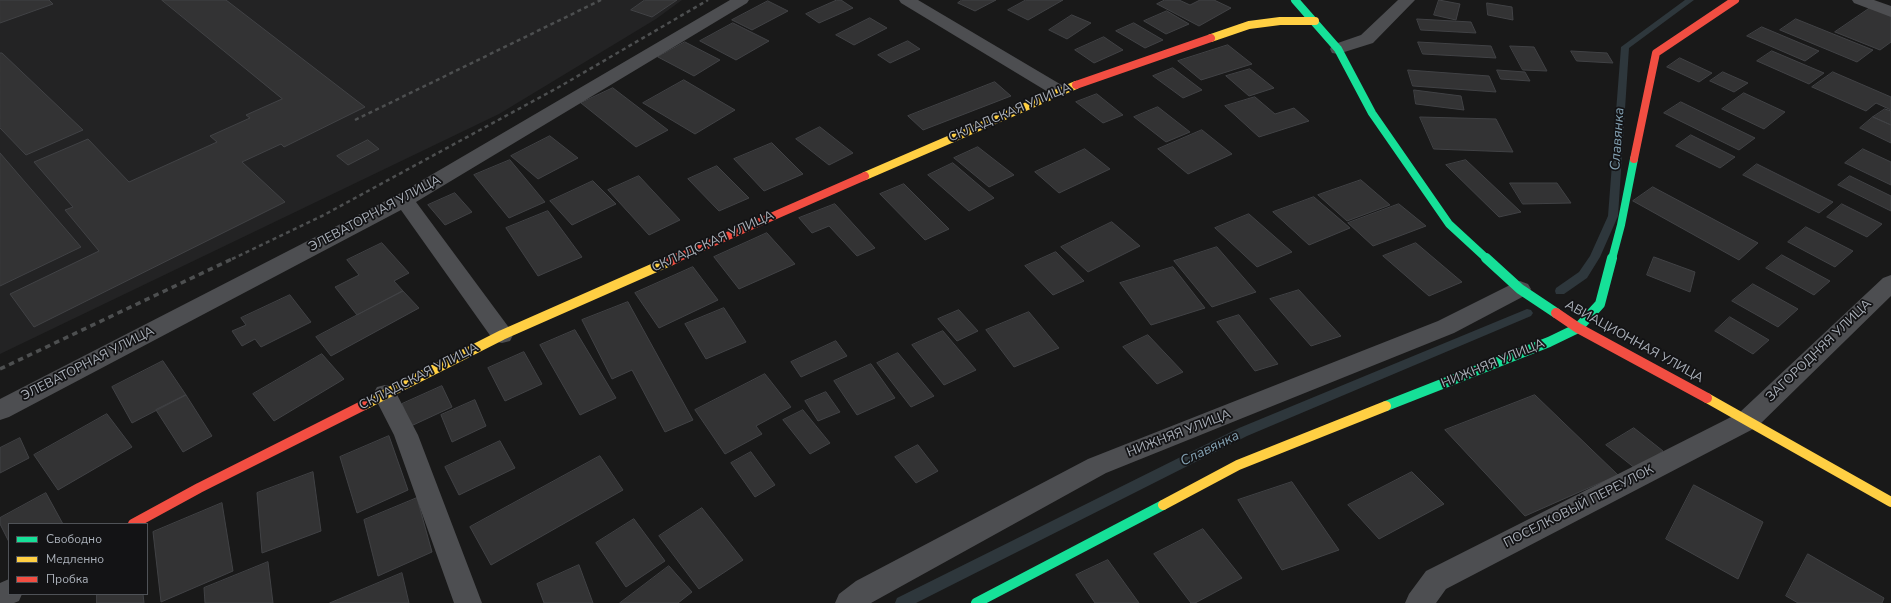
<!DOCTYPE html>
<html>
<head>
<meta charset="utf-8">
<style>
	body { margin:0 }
	#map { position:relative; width:1891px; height:603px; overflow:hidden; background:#191919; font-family:"Nunito Sans",sans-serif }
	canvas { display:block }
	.legend { position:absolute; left:8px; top:523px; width:140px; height:72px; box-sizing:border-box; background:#131315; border:1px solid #4f5257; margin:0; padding:5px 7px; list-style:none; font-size:12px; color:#aab0b9 }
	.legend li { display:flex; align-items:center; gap:8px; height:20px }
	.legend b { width:20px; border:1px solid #4f5257 }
</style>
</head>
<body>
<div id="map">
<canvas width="1891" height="603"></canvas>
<ul class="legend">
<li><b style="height:5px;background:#16e098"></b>Свободно</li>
<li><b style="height:5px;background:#ffcf43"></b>Медленно</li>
<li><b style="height:5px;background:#f24e42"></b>Пробка</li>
</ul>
</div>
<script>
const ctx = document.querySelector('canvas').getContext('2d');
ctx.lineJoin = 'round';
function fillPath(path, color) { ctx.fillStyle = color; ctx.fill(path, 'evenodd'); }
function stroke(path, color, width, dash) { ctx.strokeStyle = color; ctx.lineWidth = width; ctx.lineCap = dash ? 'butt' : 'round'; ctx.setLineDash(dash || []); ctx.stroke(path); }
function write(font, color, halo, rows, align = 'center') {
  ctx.font = font + ' "Nunito Sans",sans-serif'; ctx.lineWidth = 3.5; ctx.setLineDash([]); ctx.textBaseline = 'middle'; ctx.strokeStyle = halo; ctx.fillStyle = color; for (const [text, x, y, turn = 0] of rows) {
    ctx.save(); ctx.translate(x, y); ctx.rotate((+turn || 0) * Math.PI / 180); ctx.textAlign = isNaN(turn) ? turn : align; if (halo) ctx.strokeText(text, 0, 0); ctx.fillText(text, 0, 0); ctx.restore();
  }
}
const built = new Path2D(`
	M0,0h682l-26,19 -157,95 -499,240z`);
const stream = new Path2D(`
	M1685,0h9l-65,48 -11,168 -18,41 -13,21 -23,16h-8l-1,-3 1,-3 23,-16 11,-16 18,-40 13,-169z
	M1527,309l4,1 2,3 -2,3 -284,120 -331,167h-21l2,-5 342,-170z`);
const building = new Path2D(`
	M0,0h49l4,4 -53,19z
	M162,0h64l139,107 -81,40 -3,-3 -39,18 43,40 -251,125 -24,-33 89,-43 -34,-41 8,-3 -39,-45 54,-23 41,43 88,-40 -7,-6 40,-18 -4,-3 36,-16z
	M645,0h32l-25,17 -21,-7z
	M837,0h4l12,8 -34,15 -13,-9z
	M962,0h34l-21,11 -17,-8z
	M1026,0h37l-35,20 -20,-10z
	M1165,0h14l11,5 10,-5h14l17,8 -32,18 -42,-22z
	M1439,0l21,4 -4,16 -22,-5z
	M768,1l20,10 -36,19 -20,-10z
	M1487,3l25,4 1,13 -25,-5z
	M1870,8l21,8v26l-11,8 -45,-18z
	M1167,11l22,13 -23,10 -22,-13z
	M1072,15l19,8 -24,16 -18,-9z
	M870,18l17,10 -33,17 -18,-10z
	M1417,19l54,3 5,11 -55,-3z
	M1796,19l77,31 -16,12 -77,-32z
	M733,23l36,18 -33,19 -36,-19z
	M1134,23l29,17 -18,8 -29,-17z
	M1762,27l57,24 -14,10 -58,-25z
	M1104,37l19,13 -29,13 -19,-13z
	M908,41l12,8 -30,14 -12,-8z
	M685,42l35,18 -26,16 -36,-19z
	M1418,42l73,4 5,12 -73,-4z
	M1228,45l24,19 -51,16 -23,-19z
	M1510,46l24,1 13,24 -24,-1z
	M1571,51l36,2 6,10 -36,-2z
	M1772,51l52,22 -15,11 -52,-23z
	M0,53h2l81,77 -57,25 -26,-27z
	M1680,58l32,15 -13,9 -32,-15z
	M1173,68l29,22 -19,8 -30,-22z
	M1250,69l24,19 -25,8 -23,-20z
	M1408,70l81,6 7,16 -83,-6z
	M1497,70l28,2 5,9 -29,-2z
	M1723,72l25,11 -14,9 -24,-11z
	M1833,72l58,25v13l-15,-7 -10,8 -54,-24z
	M684,80l51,30 -40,24 -52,-31z
	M995,82l16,14 -88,34 -15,-14z
	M613,88l55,42 -32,17 -55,-44z
	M1414,90l47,6 3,14 -48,-6z
	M1744,93l41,19 -21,17 -42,-20z
	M1097,94l26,21 -20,8 -27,-21z
	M1255,97l20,17 19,-6 15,13 -50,16 -34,-31z
	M1681,102l74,36 -16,12 -75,-37z
	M1158,107l32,25 -24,10 -32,-25z
	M1885,109l6,2v14l-18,-8z
	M1420,117l76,2 17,33 -79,-3z
	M1873,117l18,8v18l-31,-15z
	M820,127l33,26 -24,12 -33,-26z
	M1202,130l30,24 -44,20 -30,-25z
	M1691,135l44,22 -15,11 -44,-22z
	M550,136l28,22 -40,21 -27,-23z
	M368,140l11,9 -31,16 -11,-9z
	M772,143l31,31 -39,17 -30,-32z
	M978,147l36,28 -25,12 -35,-29z
	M1085,149l25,20 -51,24 -24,-21z
	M1863,149l28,13v23l-46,-22z
	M0,153l81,94 -81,39z
	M510,160l35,42 -36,16 -35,-43z
	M1466,160l55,52 -22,5 -53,-52z
	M953,163l41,35 -25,13 -41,-36z
	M1757,164l76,38 -14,11 -76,-38z
	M717,166l32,32 -30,13 -31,-32z
	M639,176l41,44 -31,15 -41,-45z
	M1850,176l41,20v15l-53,-26z
	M1361,180l29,25 -43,16 -29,-26z
	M593,181l23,23 -44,21 -22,-24z
	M1510,183h47l14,20 -48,1z
	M904,184l45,45 -24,11 -45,-46z
	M1653,187l105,56 -19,17 -106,-59z
	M455,193l17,19 -27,13 -17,-20z
	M1314,197l36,31 -41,17 -36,-33z
	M835,204l40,44 -18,8 -28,-30 -17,7 -13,-15z
	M1399,204l27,22 -53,20 -25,-23z
	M1842,204l40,20 -15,13 -40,-20z
	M548,211l34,46 -44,19 -32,-48z
	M1249,214l43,38 -35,15 -42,-39z
	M1112,222l28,24 -52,26 -27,-25z
	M1806,227l47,24 -18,16 -47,-25z
	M767,233l28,31 -56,25 -25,-32z
	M382,243l27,30 -15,8 9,10 -46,24 -22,-28 24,-12 -12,-15z
	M1416,243l46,39 -33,14 -46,-40z
	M1217,247l39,45 -44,15 -38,-46z
	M1056,252l28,29 -31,14 -28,-29z
	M1782,255l48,26 -16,14 -48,-27z
	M1654,257l41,15 -5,20 -43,-17z
	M693,267l25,33 -59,28 -24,-35z
	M1173,267l32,41 -54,17 -31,-42z
	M1753,284l45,25 -20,18 -46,-26z
	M1299,290l42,46 -30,10 -41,-47z
	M403,291l16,17 -88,48 -15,-19z
	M290,295l21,27 -50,25 -6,-8 -13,7 -10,-15 14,-6 -5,-7z
	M628,302l65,118 -28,12 -33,-62 -20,9 -30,-59z
	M724,308l22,34 -40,17 -21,-35z
	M959,310l19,21 -21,10 -19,-22z
	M1029,312l30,36 -45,19 -28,-37z
	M1239,315l39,49 -23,7 -38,-49z
	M1730,317l39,23 -16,14 -38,-23z
	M575,330l41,68 -36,17 -40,-70z
	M943,331l33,39 -32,15 -32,-40z
	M1148,335l35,37 -26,12 -34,-37z
	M836,341l11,15 -46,21 -10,-15z
	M524,352l18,32 -37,17 -17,-33z
	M898,353l36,43 -23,11 -34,-44z
	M322,354l22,25 -70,42 -21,-27z
	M163,361l23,34 -54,28 -20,-36z
	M871,364l24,34 -38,17 -23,-34z
	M765,374l26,33 -35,19 6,8 -37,20 -30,-44z
	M442,386l10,21 -41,19 -9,-22z
	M826,392l14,20 -22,9 -13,-20z
	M186,395l26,41 -29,16 -27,-42z
	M1535,395l83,80 -93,41 -80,-86z
	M475,400l11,26 -34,16 -11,-27z
	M803,410l27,33 -20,11 -27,-34z
	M107,414l25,33 -74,43 -24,-35z
	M1634,428l29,23 -27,18 -30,-24z
	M389,436l19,54 -51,23 -17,-56z
	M20,438l9,20 -29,15v-25z
	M500,441l15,27 -56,27 -14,-28z
	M918,445l20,26 -22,12 -21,-26z
	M751,452l24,33 -20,12 -24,-34z
	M600,456l23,34 -132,75 -21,-38z
	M313,472l8,59 -59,22 -5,-60z
	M1412,472l32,32 -65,35 -31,-34z
	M1292,482l47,68 -57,20 -44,-70z
	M1694,485l69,37 -25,57 -72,-40z
	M46,493l17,31h-54v18l-9,-18v-6z
	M417,498l15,54 -54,24 -14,-56z
	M222,503l11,68 -72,31 -8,-70z
	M702,508l41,52 -44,29 -40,-53z
	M634,519l31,42 -39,26 -30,-44z
	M1203,529l39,49 -47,25h-4l-37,-49z
	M1808,554l76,44 -2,5h-84l-12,-7z
	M1108,560l31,43h-44l-19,-28z
	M268,562l5,41h-68l-1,-15z
	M579,565l14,38h-49l-7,-19z
	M669,566l23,26 -14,11h-58z
	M402,573l7,30h-79z
	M97,594h46l1,9h-47z`);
const street = new Path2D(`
	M730,0h19l-2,3 -331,199 94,127 3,6 -3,6 -8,2 -8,-2 -93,-131 -392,207 -9,3v-21l397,-204z
	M899,0h19l147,87 3,4 -3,4 -6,1 -6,-1 -152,-92z
	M1398,0h17l-42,43 -35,11 -6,-1 -2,-4 2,-4 29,-10z
	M1852,0h22l17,6v11l-37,-14z
	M1891,275v21l-134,131 -311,162 -10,14h-31l4,-9 17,-23 313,-158 144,-135z
	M1520,281l8,3 3,5 -3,5 -74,39 -348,140 -235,130h-36l4,-9 17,-13 232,-122 350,-138 74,-37z
	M385,385l8,2 25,48 64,168h-28l-60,-168 -21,-41 4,-7z
	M9,579v15h13l-3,7 -5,2h-14v-20z`);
const fastFar1 = new Path2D(`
	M1295,0l43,49 34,64 77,111 38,35
	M1612,259l9,-34 13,-66`);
const fast = new Path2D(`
	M1486,258l34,31 36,24
	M1386,406l163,-64 29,-14 22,-24 12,-46
	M976,603l187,-98`);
const slowFar1 = new Path2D(`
	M1211,38l38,-13 31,-4h35
	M865,176l211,-91`);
const slow = new Path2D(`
	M1707,398l184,104
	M364,405l138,-70 168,-74
	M1163,505l75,-40 148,-59`);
const jamFar1 = new Path2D(`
	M1076,85l135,-47
	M1634,159l22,-106 79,-53
	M675,259l190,-83`);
const jam = new Path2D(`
	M670,261l7,-3
	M1556,313l22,15 129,70
	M133,524l66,-36 165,-83`);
const railFar1 = new Path2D(`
	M355,120l246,-120
	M232,259l90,-43 237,-129 149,-87`);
const rail = new Path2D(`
	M0,369l234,-111`);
const streetNames = [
	["СКЛАДСКАЯ УЛИЦА",1010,113,-23],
	["ЭЛЕВАТОРНАЯ УЛИЦА",375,214,-28],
	["СКЛАДСКАЯ УЛИЦА",713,242,-24],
	["АВИАЦИОННАЯ УЛИЦА",1634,342,29],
	["ЗАГОРОДНЯЯ УЛИЦА",1819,351,-44],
	["ЭЛЕВАТОРНАЯ УЛИЦА",88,364,-27],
	["НИЖНЯЯ УЛИЦА",1493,364,-22],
	["СКЛАДСКАЯ УЛИЦА",419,377,-27],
	["НИЖНЯЯ УЛИЦА",1179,434,-21],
	["ПОСЕЛКОВЫЙ ПЕРЕУЛОК",1579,507,-27]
];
const waterNames = [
	["Славянка",1618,139,-86],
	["Славянка",1210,449,-26]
];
fillPath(built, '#232324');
fillPath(stream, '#2e373c');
fillPath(building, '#333334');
stroke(building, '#414245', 1);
fillPath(street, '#4d4e51');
stroke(fastFar1, '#16e098', 8);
stroke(fast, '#16e098', 10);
stroke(slowFar1, '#ffcf43', 8);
stroke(slow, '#ffcf43', 10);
stroke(jamFar1, '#f24e42', 8);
stroke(jam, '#f24e42', 10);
stroke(railFar1, '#4d4f50', 2.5, [4, 3.5]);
stroke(rail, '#4d4f50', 3.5, [5.5, 4.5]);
write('13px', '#aab0b9', '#131315', streetNames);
write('italic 14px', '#83a1b2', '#131315', waterNames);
</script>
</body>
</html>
